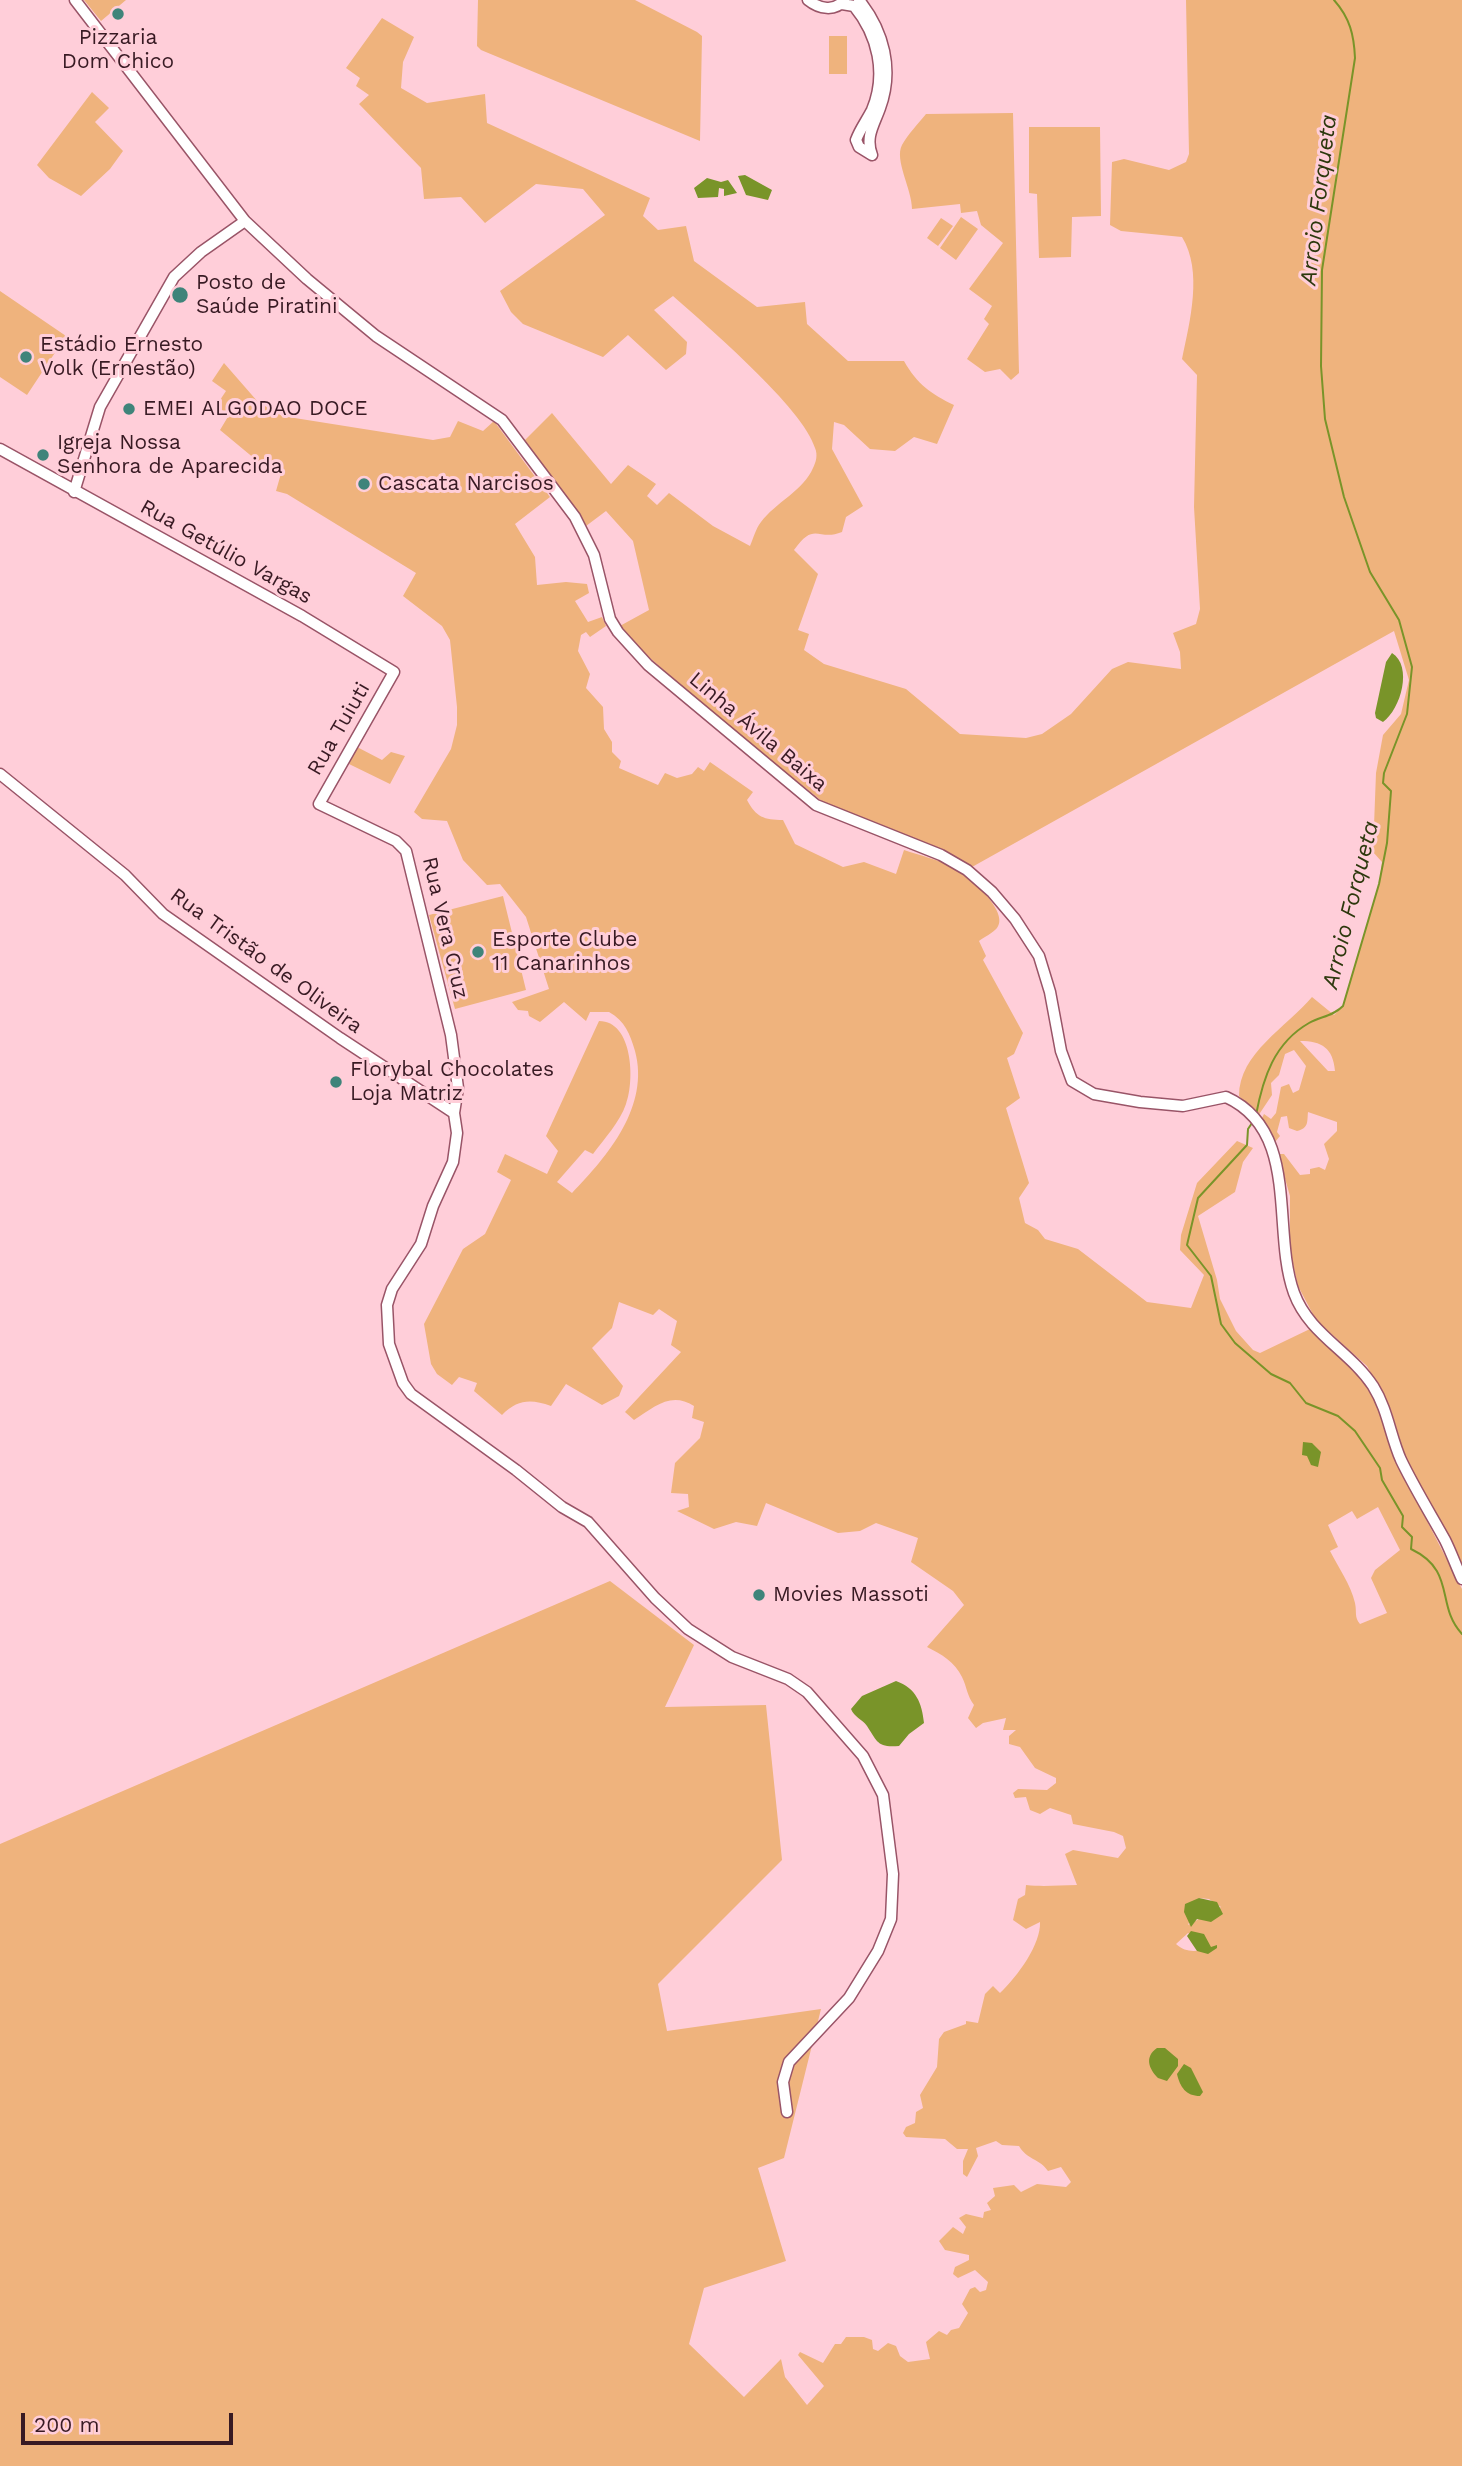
<!DOCTYPE html>
<html>
<head>
<meta charset="utf-8">
<style>
	body { margin:0 }
	#map { position:relative; width:1462px; height:2466px; overflow:hidden; background:#ffced9; font-family:"Work Sans",sans-serif }
	canvas { display:block }
	.scale { position:absolute; left:21px; top:2413px; width:212px; height:32px; box-sizing:border-box; border:4px solid #381a23; border-top:0; padding-left:9px; font-size:21px; line-height:24px; white-space:nowrap; color:#381a23; -webkit-text-stroke:5px #ffced9; paint-order:stroke }
</style>
</head>
<body>
<div id="map">
<canvas width="1462" height="2466"></canvas>
<div class="scale">200 m</div>
</div>
<script>
const ctx = document.querySelector('canvas').getContext('2d');
ctx.lineJoin = 'round';
function fillPath(path, color) { ctx.fillStyle = color; ctx.fill(path, 'evenodd'); }
function stroke(path, color, width, dash) { ctx.strokeStyle = color; ctx.lineWidth = width; ctx.lineCap = dash ? 'butt' : 'round'; ctx.setLineDash(dash || []); ctx.stroke(path); }
function write(font, color, halo, rows, align = 'center') {
  ctx.font = font + ' "Work Sans",sans-serif'; ctx.lineWidth = 6; ctx.setLineDash([]); ctx.textBaseline = 'middle'; ctx.strokeStyle = halo; ctx.fillStyle = color; for (const [text, x, y, turn = 0] of rows) {
    ctx.save(); ctx.translate(x, y); ctx.rotate((+turn || 0) * Math.PI / 180); ctx.textAlign = isNaN(turn) ? turn : align; if (halo) ctx.strokeText(text, 0, 0); ctx.fillText(text, 0, 0); ctx.restore();
  }
}
const green = new Path2D(`
	M84,0h42l-25,21z
	M478,0h157l62,32 5,4 -2,105 -219,-91 -4,-4z
	M1186,0h276v1564l-55,-101 -16,-53 -24,-44 -51,-46 -18,-34 -8,-36v-54l-12,-42h6l16,21 10,-1v-5l9,-2 6,3 4,-11 -5,-15 13,-13v-9l-29,-10c-1,10 1,16 -11,19l-8,-3 -2,-12 -6,1 -4,15 3,4 -5,6 -13,-24 2,-4 7,5 5,-6 5,-26 8,-3 4,9 6,-3 7,-24 -12,-16 -9,4 -6,21 -8,8 1,12 -14,21 -19,-20c0,-43 48,-69 73,-99l22,18 9,-9 36,-122 3,-22 -9,-10 3,-79 7,-38 18,-21 8,-34 -15,-49 -422,236 -24,-13 -125,-52 -117,-94 -84,-75 -4,-6 31,-17 -16,-69 -27,-30 -20,15 -61,-86 27,-27 59,71 17,-19 28,19 -9,12 10,9 12,-12 44,33 37,20c3,-7 6,-18 11,-24 14,-19 43,-32 52,-54 3,-6 5,-13 2,-20 -11,-39 -108,-122 -142,-152l-19,14 33,32 -1,12 -20,16 -38,-35 -25,22 -80,-33 -12,-12 -11,-21 105,-76 -22,-26 -47,-5 -51,39 -24,-26 -37,2 -3,-31 -62,-64 10,-9 -13,-9 4,-8 -14,-10 36,-50 32,19 -11,25 -2,26 26,15 58,-9 2,29 163,75 -7,18 15,14 28,-4 8,35 63,46 48,-5 2,22 41,37h56c13,23 27,33 50,44l-17,39 -23,-7 -19,14 -25,-2 -26,-24 -10,-3 -2,27 31,57 -17,11 -4,15c-24,10 -27,-12 -48,18l24,24 -20,56 11,4 -5,16 20,14 82,25 54,45 66,4 16,-4 29,-20 41,-45 16,-7 53,7 -1,-17 -7,-19 23,-9 4,-15 -6,-102 3,-132 -15,-16c8,-38 21,-88 0,-122l-61,-6 -11,-6 2,-63 12,-3 45,11 17,-8 3,-8zM1300,1041c22,0 33,7 35,30h-7z
	M829,36h18v38h-18z
	M92,92l17,16 -14,14 28,29 -13,18 -29,27 -32,-18 -12,-13z
	M1013,113l6,260 -8,7 -11,-11 -15,3 -18,-13 22,-35 -5,-5 8,-13 -23,-17 34,-46 -22,-18 -4,-14 -16,2 -1,-9 -48,5c0,-20 -18,-49 -10,-64 6,-11 16,-21 24,-31z
	M1029,127h71l1,89 -29,1 -1,40 -32,1 -2,-64 -8,-1z
	M961,217l17,12 -22,31 -16,-12z
	M941,218l12,8 -15,20 -11,-8z
	M0,291l66,45 -39,59 -27,-18z
	M224,363l34,39 24,14 151,24 17,-3 8,-16 25,10 11,-10 56,76 -35,27 20,33 2,28 29,-3 21,2 2,9 -14,8 13,21 14,-5 4,9 -16,11 -4,-5 -5,3 -3,16 12,23 -4,14 17,19 1,22 8,13v10l9,9 -2,7 39,17 7,-12 12,5 15,-4 6,-7 6,4 6,-9 43,30 -6,8c9,17 17,20 36,20l12,24 48,23 21,-5 32,12 8,-24c18,6 36,10 52,19 13,7 54,43 41,59 -4,5 -13,9 -18,13l7,15 -3,4 40,73 -9,21 -7,4 13,40 -14,10 23,75 -10,15 6,25 13,7 7,9 33,10 69,53 44,6 13,-33 -24,-25 1,-15 16,-52 40,-42 16,7 -10,14 -8,30 -37,24 19,64 3,19 16,32 17,19 7,3 52,-25 58,61 13,28 8,34 71,138v877h-1462v-622l610,-263 84,64 -29,62 101,-2 16,155 -124,124 9,47 154,-22 -37,149 -26,10 28,93 -82,27 -15,56 55,53 37,-38 4,18 22,28 17,-19 -26,-31 2,-3 23,11 12,-19h6l5,-7h18l8,3 1,9 5,2 10,-8 8,3 4,10 8,6 22,-3 -4,-17 13,-11 8,4 4,-5 8,-2 9,-15 -6,-9 8,-15 5,-2 5,5 6,-2 2,-8 -13,-12 -17,8 -5,-4 2,-7 14,-7v-5l-24,-5 -6,-9 14,-14 10,7 3,-7 -7,-9 7,-4 17,4 1,-6 7,-2 -4,-7 8,-7 -2,-8 21,-3 7,7 16,-8 29,3 5,-5 -10,-15 -13,4c-8,-12 -22,-12 -29,-25l-17,-1 -6,-4 -20,7 2,8 -11,21 -4,-3v-13l5,-12h-11l-12,-10 -39,-2 -3,-4 3,-6 9,-4 1,-11 7,-4 -3,-13 17,-28 2,-28 5,-7 22,-8v-3l12,2 7,-29 8,-8 7,7c18,-17 41,-49 40,-71l-14,7 -13,-9 5,-21 7,-4 1,-10c19,2 33,0 51,0l-12,-31 8,-4 45,8 8,-10 -3,-12 -9,-4 -41,-8 -2,-9 -21,-7 -10,6 -10,-4 -4,-13 -11,1 -2,-5 5,-4 29,1 9,-7v-5l-21,-10 -15,-21 -11,-3v-8l7,-6h-13l3,-12 -23,5 -7,5 -8,-10 6,-13c-7,-9 -7,-18 -12,-28 -7,-15 -21,-23 -35,-30l37,-42 -11,-14 -42,-29 7,-24 -42,-15 -16,8 -22,2 -72,-30 -9,23 -21,-4 -22,7 -37,-18 12,-4 -1,-13 -17,-1 4,-30 25,-25 4,-16 -12,-4 2,-12c-23,-15 -40,1 -60,14l-9,-8 56,-60 -10,-7 6,-24 -18,-12 -6,6 -34,-13 -7,26 -20,20 31,38 -4,10 -17,9 -36,-21 -15,22c-20,-7 -33,-7 -49,9l-28,-24 3,-8 -18,-6 -7,8 -15,-11 -6,-10 -7,-40 39,-75 22,-15 26,-54 -14,-8 8,-18 42,20 11,-23 -12,-15 53,-115c34,0 36,60 27,83 -6,18 -22,35 -33,50l-8,-4 -28,32 15,11c36,-37 78,-87 63,-142 -5,-17 -10,-30 -26,-39h-19l-4,9 -22,-19 -24,20 -11,-6 -1,-5 -10,-1 -6,-8 37,-13 -23,-72 -26,-33 -13,1 -24,-25 -16,-39 -25,-2 -8,-7 37,-63 6,-24v-18l-7,-67 -8,-14 -39,-30 13,-23 -129,-79 -11,-3 6,-21 -21,-6 -41,-34 9,-15 -13,-9 10,-15 -14,-10zM1378,1507l22,43 -25,20 -4,8 16,35 -27,11c-6,-7 -3,-12 -5,-21 -4,-18 -17,-36 -25,-52l8,-4 -10,-22 24,-14 5,8zM1199,1898l10,1 12,8 -33,18zM1188,1933l23,15c-13,3 -24,6 -35,-4z
	M357,747l25,13 9,-8 14,4 -15,28 -41,-20z
	M503,896l23,94 -71,19 -26,-94z`);
const water = new Path2D(`
	M745,175l27,15 -4,10 -22,-5 -8,-19z
	M707,178l14,4 7,-2 9,13 -13,3v-7l-5,-1 -1,9 -20,1 -4,-10z
	M1392,653c21,13 9,56 -9,69l-7,-4 -1,-5 11,-51z
	M1303,1442l9,1 9,9 -3,15 -7,-2 -4,-9 -5,-1z
	M896,1681c20,7 26,22 28,42l-15,11 -10,12c-22,2 -22,-5 -32,-20 -5,-7 -13,-9 -16,-17l11,-13z
	M1199,1898l18,4 6,12 -12,8 -14,-3 -6,8 -7,-15 1,-8z
	M1191,1931l13,3 7,13 6,-2v3l-9,6 -11,-3 -10,-15z
	M1157,2048h8l13,11v7l-11,15 -9,-3c-9,-9 -14,-21 -1,-30z
	M1184,2064l7,4 12,24 -3,4c-14,0 -20,-9 -23,-22z`);
const stream = new Path2D(`
	M1256,1115c7,-37 18,-72 53,-92 12,-7 23,-6 34,-17l36,-122 8,-41 4,-52 -8,-8 1,-10 23,-59 5,-47 -13,-47 -29,-48 -26,-75 -19,-78 -4,-53 1,-96 33,-212c-1,-23 -5,-40 -21,-58
	M1252,1123l-4,6 -1,16 -49,53 -11,47 24,31 10,48 14,19 36,31 19,9 16,20 32,13 17,15 25,37 2,12 21,36 -1,11 10,10 -1,12c46,22 24,56 51,85`);
const tertiary = new Path2D(`
	M75,0l170,221 62,58 69,57 126,84 73,97 19,38 16,64 8,13 30,33 168,140 125,50 26,15 25,22 23,27 24,37 11,36 11,59 11,30 22,13 46,8 43,4 43,-9c75,34 45,133 68,196 15,41 56,58 79,93 15,24 17,49 28,74 13,27 29,53 44,80 6,12 11,26 17,39
	M808,0c11,9 27,12 36,0
	M859,0c25,31 35,70 21,108 -6,17 -15,29 -8,47
	M842,4l12,2c24,29 33,68 18,104 -5,10 -12,19 -16,30l3,7 13,8
	M0,449l302,167 92,56 -75,132 77,37 10,10 45,184 7,53 -4,25 3,20 -4,29 -20,44 -12,38 -29,45 -5,16 2,39 14,39 8,11 105,76 46,37 26,15 67,76 33,31 44,28 56,22 19,13 56,64 20,39 10,79 -2,45 -13,32 -29,47 -60,64 -6,20 4,30
	M74,492l26,-85 74,-130 27,-25 44,-31
	M0,774l125,101 38,39 177,124 114,75`);
const markers = [
	[118,14,7,"#3f847a"],
	[180,295,9,"#3f847a"],
	[26,357,7,"#3f847a"],
	[129,409,7,"#3f847a"],
	[43,455,7,"#3f847a"],
	[364,484,7,"#3f847a"],
	[478,952,7,"#3f847a"],
	[336,1082,7,"#3f847a"],
	[759,1595,7,"#3f847a"]
];
const poiNames = [
	["Pizzaria",118,38,"center"],
	["Dom Chico",118,62,"center"],
	["Posto de",196,283],
	["Saúde Piratini",196,307],
	["Estádio Ernesto",40,345],
	["Volk (Ernestão)",40,369],
	["EMEI ALGODAO DOCE",143,409],
	["Igreja Nossa",57,443],
	["Senhora de Aparecida",57,467],
	["Cascata Narcisos",378,484],
	["Esporte Clube",492,940],
	["11 Canarinhos",492,964],
	["Florybal Chocolates",350,1070],
	["Loja Matriz",350,1094],
	["Movies Massoti",773,1595]
];
const streetNames = [
	["Rua Getúlio Vargas",226,552,29],
	["Rua Tuiuti",339,729,-60],
	["Linha Ávila Baixa",758,732,40],
	["Rua Vera Cruz",445,928,77],
	["Rua Tristão de Oliveira",266,961,36]
];
const waterNames = [
	["Arroio Forqueta",1319,200,-83],
	["Arroio Forqueta",1351,905,-76]
];
fillPath(green, '#efb37d');
fillPath(water, '#799429');
stroke(stream, '#799429', 2);
stroke(tertiary, '#995467', 13);
stroke(tertiary, '#fff', 10);
for (const [x, y, r, color] of markers) { const dot = new Path2D(); dot.arc(x, y, r, 0, 2 * Math.PI); ctx.fillStyle = color; ctx.fill(dot); stroke(dot, '#ffced9', 2.5); }
write('21px', '#381a23', '#ffced9', poiNames, 'left');
write('21px', '#381a23', '#ffced9', streetNames);
write('italic 23px', '#2d380d', '#ffced9', waterNames);
</script>
</body>
</html>
